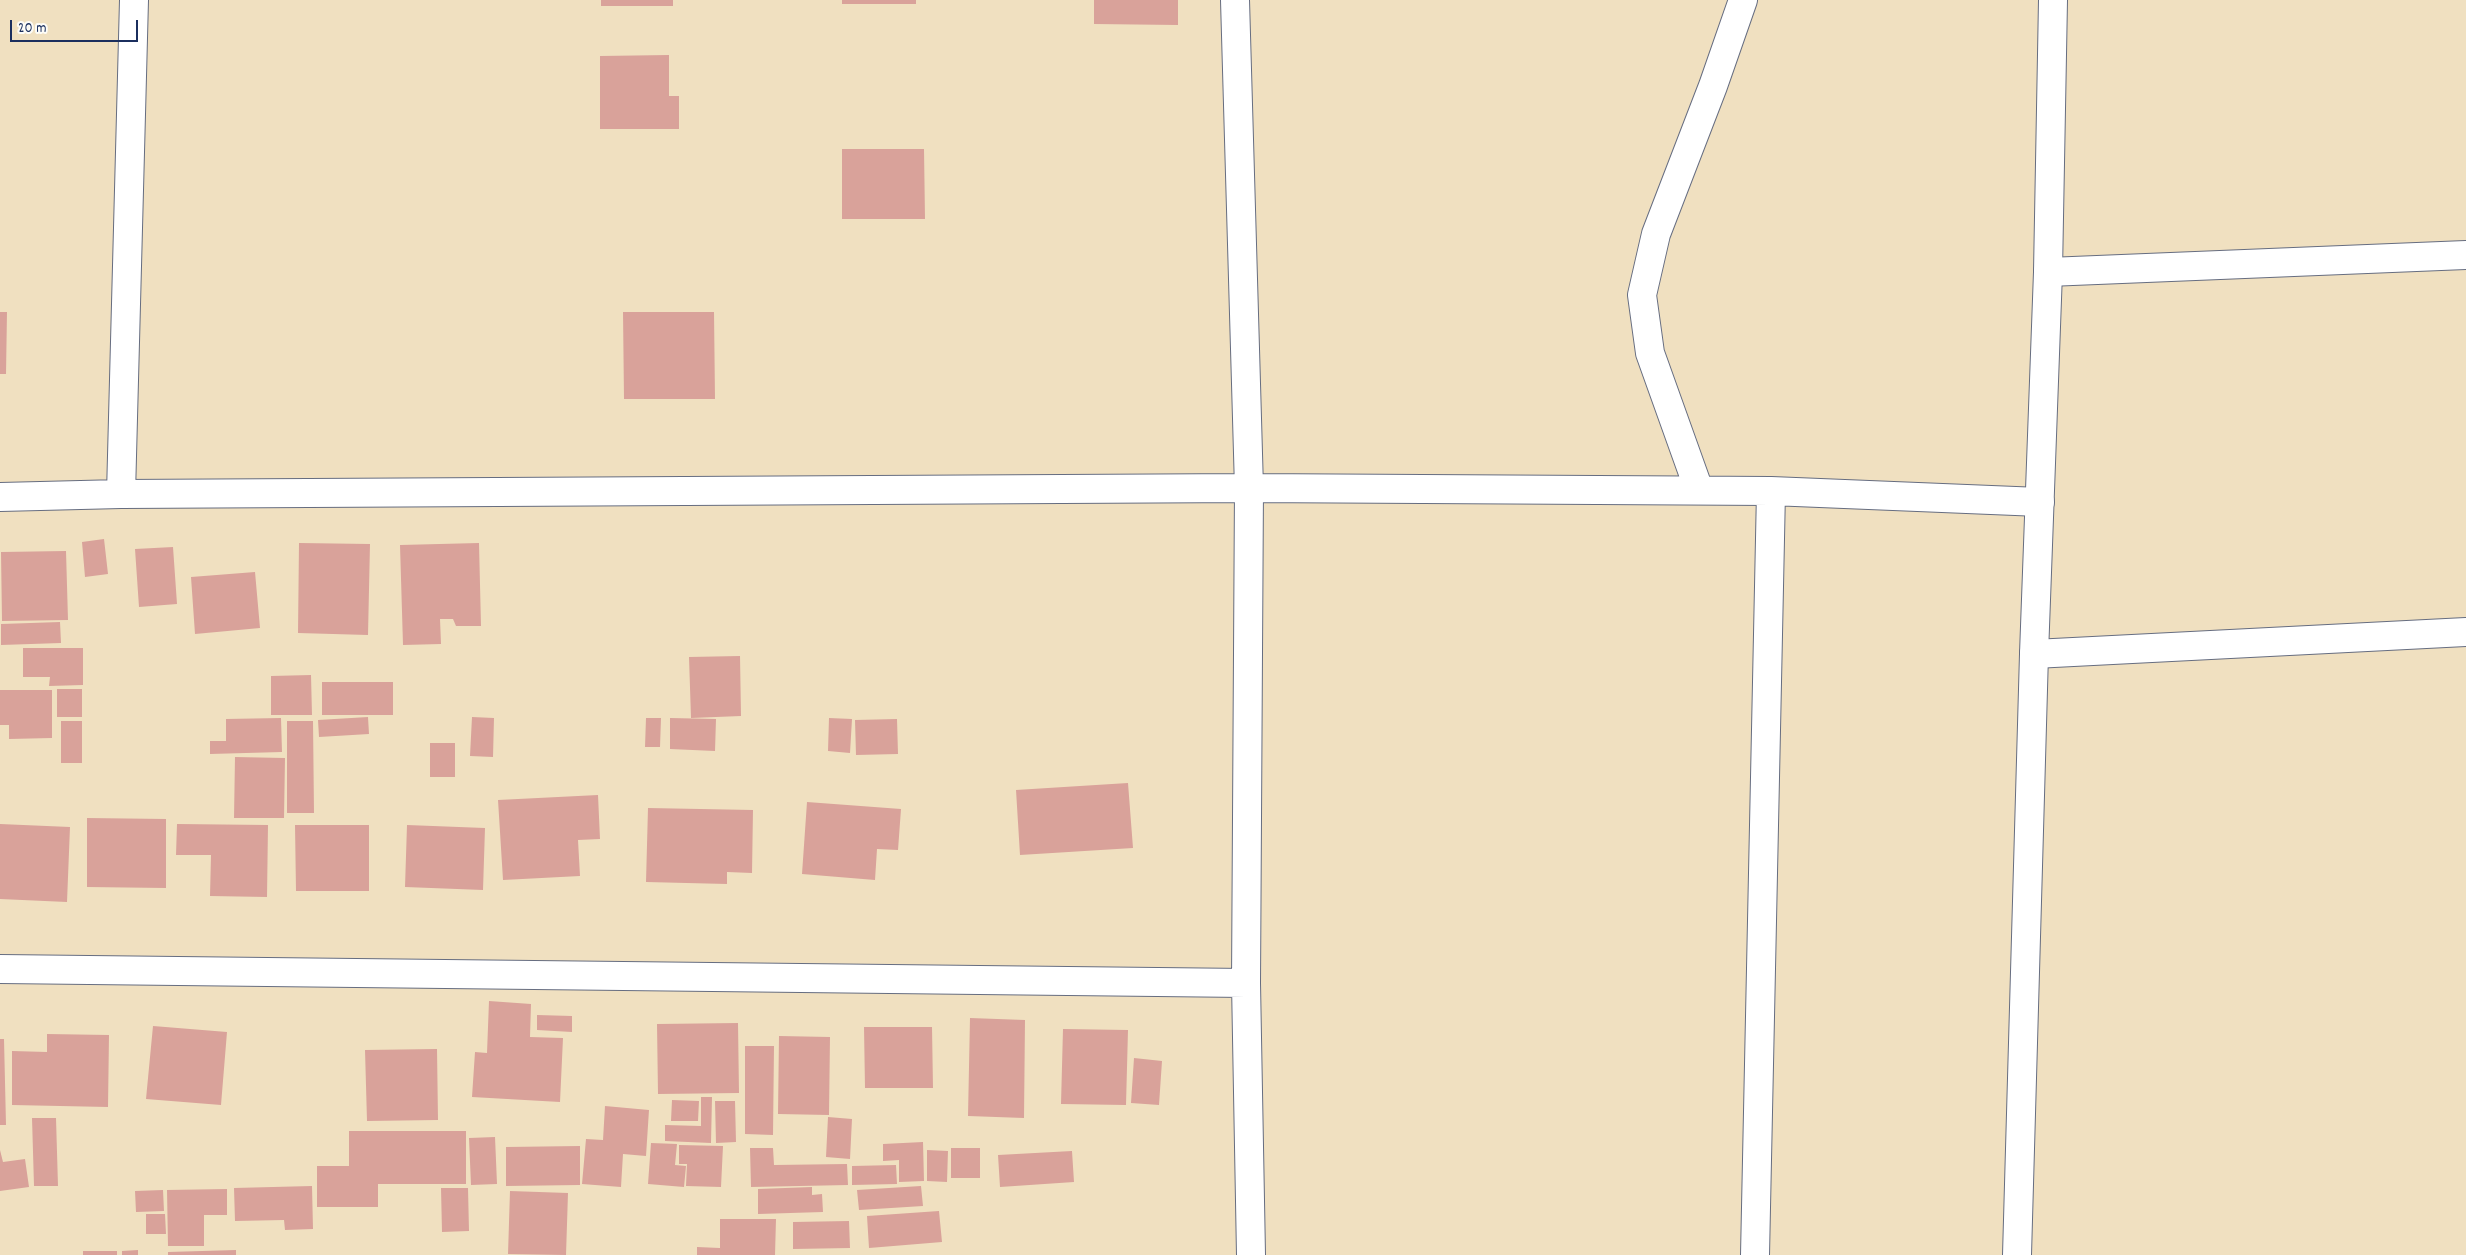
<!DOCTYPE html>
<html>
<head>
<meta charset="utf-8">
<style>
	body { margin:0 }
	#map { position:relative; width:2466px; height:1255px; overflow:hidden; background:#f0e0c0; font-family:Dekko,sans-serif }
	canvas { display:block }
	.scale { position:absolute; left:10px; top:20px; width:128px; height:22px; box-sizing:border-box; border:2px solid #1b2f5e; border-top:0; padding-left:6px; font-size:15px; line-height:18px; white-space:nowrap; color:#1b2f5e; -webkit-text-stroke:4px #fdfcf7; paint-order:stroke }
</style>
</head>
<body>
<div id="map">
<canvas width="2466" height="1255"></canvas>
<div class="scale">20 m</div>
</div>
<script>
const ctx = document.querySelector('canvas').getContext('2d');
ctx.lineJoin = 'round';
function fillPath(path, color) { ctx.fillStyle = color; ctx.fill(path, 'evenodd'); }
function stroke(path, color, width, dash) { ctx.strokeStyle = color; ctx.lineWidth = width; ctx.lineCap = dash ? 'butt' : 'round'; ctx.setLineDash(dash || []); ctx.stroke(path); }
const building = new Path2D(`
	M601,0h72v6h-72z
	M842,0h74v4h-74z
	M1094,0h84v25l-84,-1z
	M669,55v41h10v33h-79v-73z
	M842,149h82l1,70h-83z
	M0,312h7l-1,62h-6z
	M623,312h91l1,87h-91z
	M104,539l4,35 -23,3 -3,-35z
	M299,543l71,1 -2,91 -70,-2z
	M479,543l2,83h-25l-3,-7h-13l1,25 -38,1 -3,-100z
	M173,547l4,57 -38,3 -4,-58z
	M66,551l2,69 -66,1 -1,-69z
	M255,572l5,56 -65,6 -4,-57z
	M60,622l1,21 -60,2v-21z
	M23,648h60v37l-34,1 1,-9h-27z
	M740,656l1,60 -50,2 -2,-61z
	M311,675l1,40h-41v-39z
	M322,682h71v33h-71z
	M57,689h25v28h-25z
	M0,690h52v48l-43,1v-14h-9z
	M368,717l1,17 -50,3 -1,-17z
	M472,717l22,1 -1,39 -23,-1z
	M281,718l1,34 -72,2v-13h16v-22z
	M646,718h15l-1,29h-15z
	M670,718l46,1 -1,32 -45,-2z
	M829,718l23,1 -2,34 -22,-2z
	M897,719l1,35 -42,1 -1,-35z
	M61,721h21v42h-21z
	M287,721h26l1,92h-27z
	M430,743h25v34h-25z
	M235,757l50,1 -1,60h-50z
	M1128,783l5,65 -113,7 -4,-65z
	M598,795l2,44 -22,1 2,36 -77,4 -5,-80z
	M807,802l94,7 -3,41 -21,-1 -2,31 -73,-6z
	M648,808l105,2 -1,63 -25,-1v12l-81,-2z
	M87,818l79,1v69l-79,-1z
	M0,824l70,3 -3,75 -67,-3z
	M177,824l91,1 -1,72 -57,-1 1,-41h-35z
	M295,825h74v66h-73z
	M407,825l78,3 -2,62 -78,-3z
	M489,1001l42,3 -1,33 33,1 -3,64 -88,-5 3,-45 12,1z
	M537,1015l35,1v16l-35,-2z
	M970,1018l55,2 -1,98 -56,-2z
	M738,1023l1,70 -81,1 -1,-70z
	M153,1026l74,6 -6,73 -75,-6z
	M864,1027h68l1,61h-68z
	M1063,1029l65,1 -2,75 -65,-1z
	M47,1034l62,1 -1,72 -96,-2v-54l35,1z
	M779,1036l51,1 -1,78 -51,-1z
	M0,1039h4l2,86h-6z
	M745,1046h29l-1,89 -28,-1z
	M437,1049l1,71 -71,1 -2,-71z
	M1134,1058l28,3 -3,44 -28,-2z
	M701,1097h11l-1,46 -46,-2v-16l36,1z
	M672,1100l27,1 -1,20h-27z
	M715,1101h20l1,41 -20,1z
	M605,1106l44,4 -3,46 -23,-2 -2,33 -39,-3 4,-45 17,1z
	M828,1117l24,2 -2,40 -24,-2z
	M32,1118h24l2,68h-24z
	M349,1131h117v53h-88v23h-61v-41h32z
	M495,1137l2,47 -26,1 -2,-47z
	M923,1142l1,39 -25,1v-22l-16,1v-17z
	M651,1143l26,1 -2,21 11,1 -2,21 -36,-3z
	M679,1145l44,1 -2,41 -35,-1 1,-22h-8z
	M580,1146v39l-74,1v-39z
	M750,1148h23l1,17 73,-1 1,21 -97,2z
	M951,1148h29v30h-29z
	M0,1150l3,12 22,-3 4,28 -29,4z
	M927,1150l21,1 -1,31 -20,-1z
	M1072,1151l2,31 -74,5 -2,-32z
	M896,1165l1,19 -45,1v-19z
	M312,1186l1,43 -28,1 -1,-10 -49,1 -1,-33z
	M921,1186l2,20 -64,4 -2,-20z
	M812,1187v8l10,-1 1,18 -65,2v-25z
	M441,1188h27l1,43 -27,1z
	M227,1189v26h-23v31h-36l-1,-56z
	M163,1190l1,21 -28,1 -1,-21z
	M510,1191l58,2 -2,62 -58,-1z
	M939,1211l3,31 -73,6 -2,-32z
	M146,1214h19l1,20h-20z
	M720,1219h56l-1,36h-78v-8l23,1z
	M849,1221l1,27 -57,1v-27z
	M138,1250v5h-16v-4z
	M236,1250v5h-68v-3z
	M83,1251h34v4h-34z`);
const street = new Path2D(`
	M1235,0l14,488 -3,495 5,272
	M2048,272l418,-17
	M1699,490l-49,-137 -8,-58 14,-61 57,-148 30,-86
	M121,494l13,-494
	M0,497l121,-3 1128,-6 522,3 269,11
	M2034,654l432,-22
	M0,969l1246,14
	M1755,1255l16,-764`);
const secondary = new Path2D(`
	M2017,1255l17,-601 14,-382 5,-272`);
fillPath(building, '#d9a29a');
stroke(street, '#666d80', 30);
stroke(secondary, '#666d80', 30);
stroke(street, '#fff', 28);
stroke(secondary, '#fff', 28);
</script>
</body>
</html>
